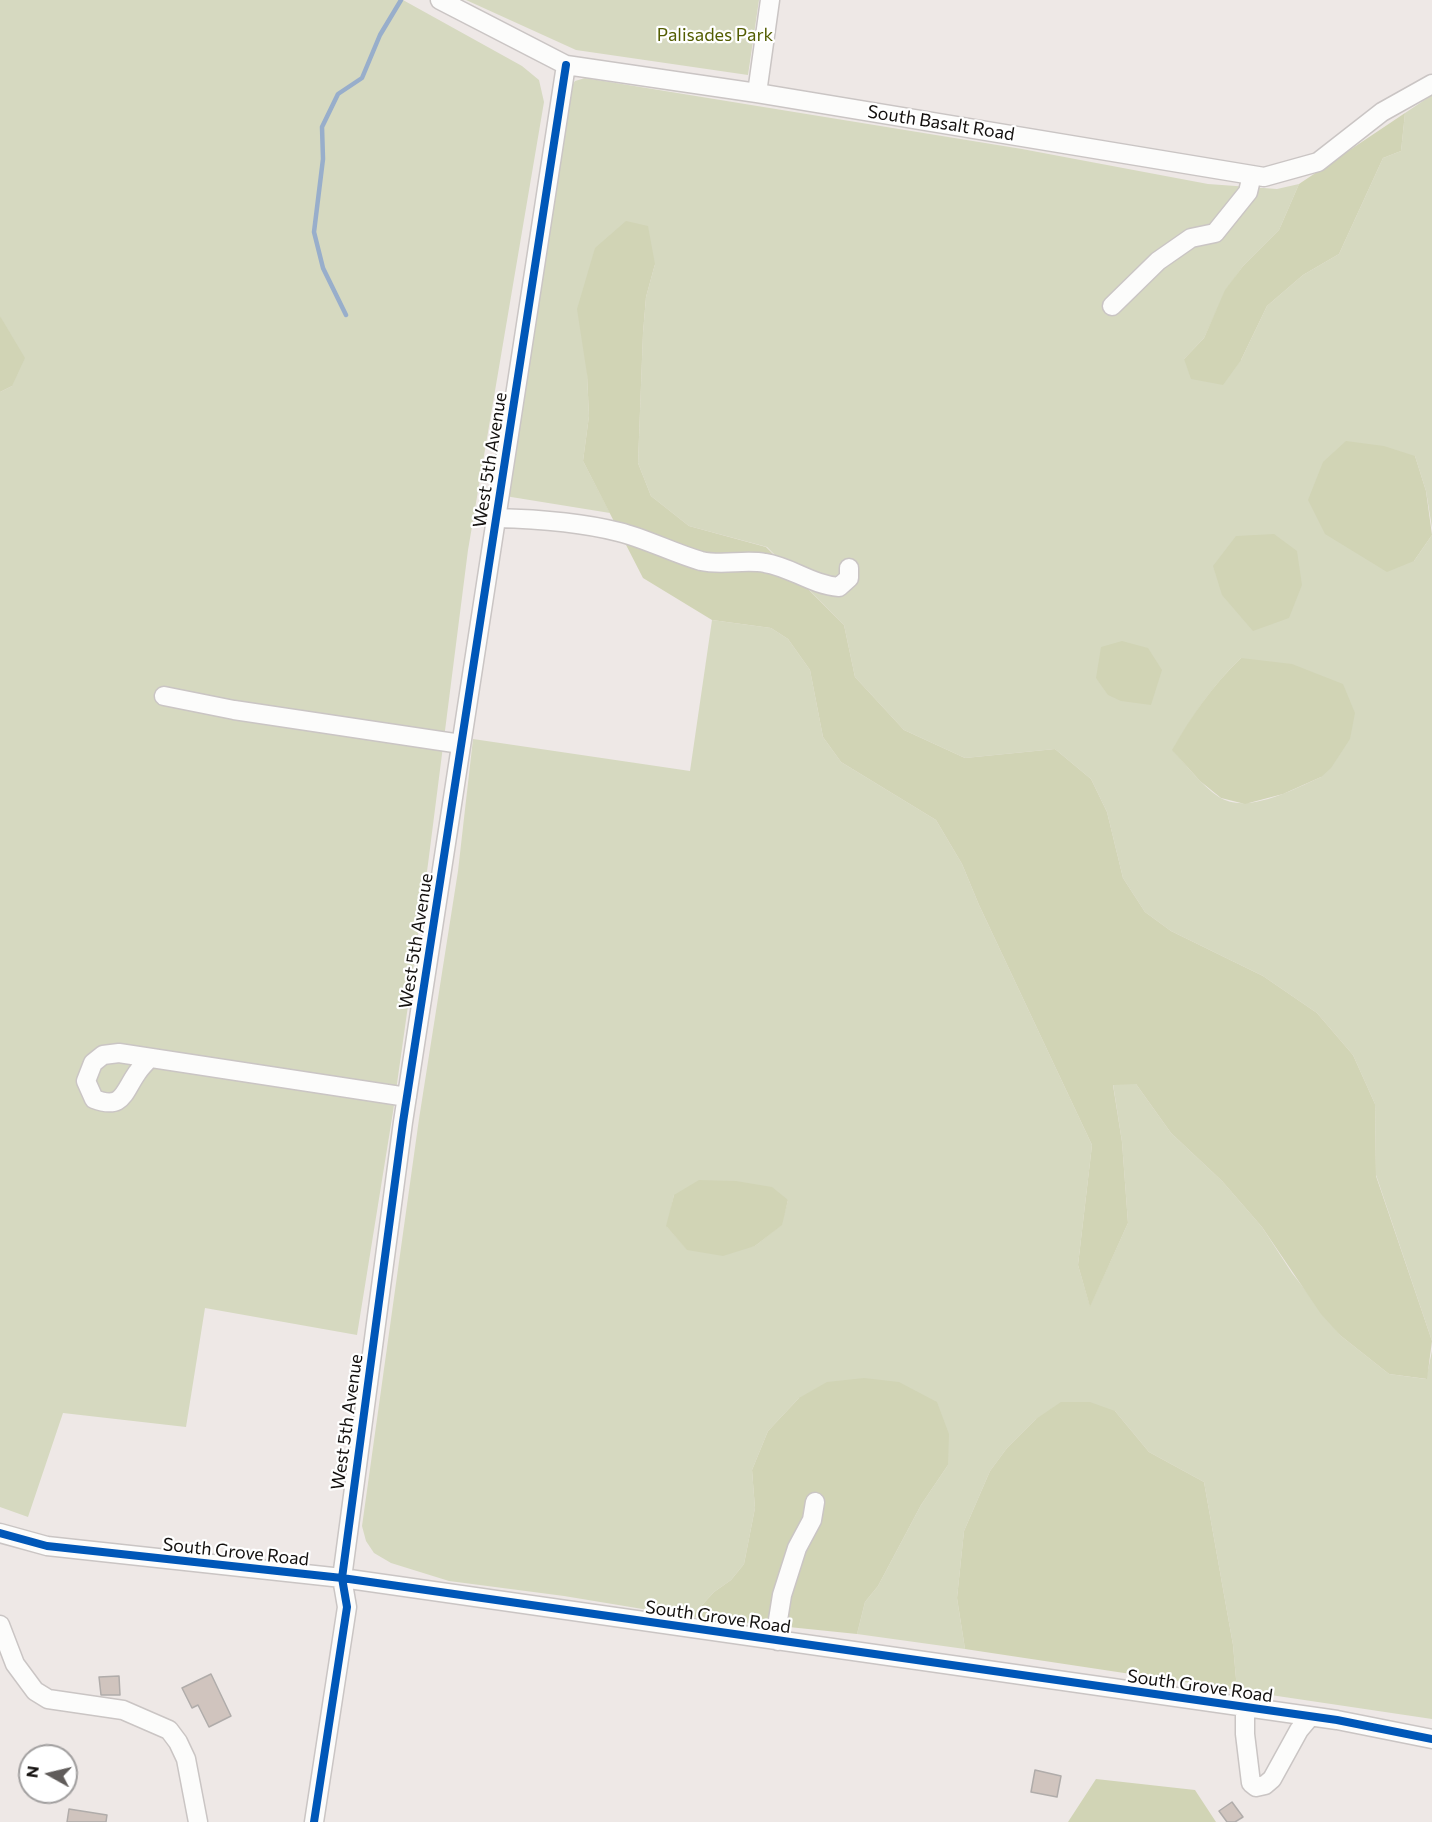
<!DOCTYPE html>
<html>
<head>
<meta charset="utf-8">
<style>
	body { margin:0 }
	#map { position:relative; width:1432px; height:1822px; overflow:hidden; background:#eee8e6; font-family:Commissioner,sans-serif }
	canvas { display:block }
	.north { position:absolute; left:18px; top:1744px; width:60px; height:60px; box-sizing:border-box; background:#fff; border:2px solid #a19f9f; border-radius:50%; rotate:278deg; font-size:16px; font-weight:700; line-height:24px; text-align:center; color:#13100e }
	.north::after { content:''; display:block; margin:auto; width:21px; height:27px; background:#605c5a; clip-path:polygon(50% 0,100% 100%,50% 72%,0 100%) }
</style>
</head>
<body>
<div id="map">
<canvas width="1432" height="1822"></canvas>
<div class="north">N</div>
</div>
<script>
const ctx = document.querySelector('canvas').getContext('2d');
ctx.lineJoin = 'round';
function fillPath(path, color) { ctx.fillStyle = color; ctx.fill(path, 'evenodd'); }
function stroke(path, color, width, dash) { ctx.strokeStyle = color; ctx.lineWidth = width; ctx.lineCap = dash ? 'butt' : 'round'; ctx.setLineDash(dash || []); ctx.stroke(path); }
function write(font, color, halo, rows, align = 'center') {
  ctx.font = font + ' Commissioner,sans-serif'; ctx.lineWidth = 4.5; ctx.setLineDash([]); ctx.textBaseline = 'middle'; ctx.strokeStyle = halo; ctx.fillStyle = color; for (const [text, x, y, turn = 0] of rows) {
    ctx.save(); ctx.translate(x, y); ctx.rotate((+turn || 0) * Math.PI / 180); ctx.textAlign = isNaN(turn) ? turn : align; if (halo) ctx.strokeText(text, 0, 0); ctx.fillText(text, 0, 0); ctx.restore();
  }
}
const green = new Path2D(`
	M0,0h403l119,66 17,14 5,22 -76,448 -40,314 -35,248 -36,223 -152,-27 -19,119 -123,-14 -35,104 -28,-10v-1115l12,-6 -12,-70z
	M466,0h293l-11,75 -172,-25z
	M585,78l437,71 186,35 69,5 22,-5 -20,46 -36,36 -17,24 -22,48 -20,21 57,1 26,-54 36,-31 36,-21 44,-96 18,-7 4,-38 27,-18v433l-6,-37 -11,-35 -1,105 18,-26v806l-56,-166 -1,-71 -22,-49 -36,-42 -54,-37 -92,-45 -26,-19 -22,-34 -16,-66 -16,-33 -36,-30 -90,9 -61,-28 -49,-53 -11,-52 -77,-78 -78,-21 -38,-30 -13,-33 5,-130 3,-36 9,-33 -68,110 2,42 -6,45 27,52 -105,-17 64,-406 6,-9zM1241,658l80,119c-27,12 -74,38 -102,20 -18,-12 -32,-31 -46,-47 20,-35 38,-63 68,-92z
	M712,620l59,8 17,11 22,31 13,67 18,25 95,58 26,44 17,41 113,240 -14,120 12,41 38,-83 -6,-81 -9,-58h23l35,49 51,48 40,46 30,46 49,63 48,38 37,5 6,-28v368l-195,-29 -4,-45 -29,-163 -55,-30 -34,-41 -79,8 -29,29 -17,23 -26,60 -7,67 8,51 -108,-15 8,-32 13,-16 43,-81 27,-40 -149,-67 -31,33 -16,39 3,38 -11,56 -13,16 -17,12 -23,25 -127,-21 -115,-15 -58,-18 -17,-10 -8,-12 -4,-15 57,-407 39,-248 15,-132 217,32zM674,1195l114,5 -7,25 -26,21 -68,3 -20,-22z`);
const forest = new Path2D(`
	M1405,113l-4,38 -18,7 -44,96 -36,21 -36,31 -26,54 -18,25 -32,-6 -7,-20 20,-21 21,-48 18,-24 36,-36 20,-46z
	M626,221l22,5 7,38 -9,33 -3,36 -5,130 13,33 38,30 77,21 78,78 11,52 49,53 61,28 90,-9 36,30 16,33 16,66 22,34 26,19 92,45 54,37 36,42 22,49 1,72 56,165 -5,38 -38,-5 -48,-38 -20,-22 -59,-87 -40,-46 -51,-48 -35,-49 -23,1 9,57 6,81 -38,84 -12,-42 14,-120 -113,-240 -17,-41 -26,-44 -95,-58 -18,-25 -13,-67 -22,-31 -17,-11 -59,-8 -69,-42 -60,-117 6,-45 -2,-42 -10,-65 18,-61z
	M0,316l25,42 -13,28 -12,6z
	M1346,441l38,5 31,10 11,35 6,44 -18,26 -27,11 -62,-38 -17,-34 15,-38z
	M1274,534l23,17 5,34 -13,33 -36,13 -31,-36 -9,-29 23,-30z
	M1122,641l26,7 14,22 -11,35 -30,-4 -13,-6 -12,-17 5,-31z
	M1241,658l51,6 51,20 12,29 -5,26 -19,29 -10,9 -38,17 -38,10 -24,-6 -21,-17 -28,-31c20,-35 40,-64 69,-92z
	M699,1180l37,1 36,6 16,13 -6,25 -27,21 -32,10 -36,-6 -21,-24 8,-31z
	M864,1378l35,4 38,20 12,32 -1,31 -27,40 -43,81 -13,16 -8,32 -166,-17 23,-25 17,-12 13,-16 11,-56 -3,-38 16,-39 31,-33 28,-16z
	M1061,1402h29l25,9 34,41 55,30 29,163 4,45 -272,-41 -8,-51 7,-67 26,-60 17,-23 29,-29z
	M1096,1779l99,11 21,32h-148z`);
const stream = new Path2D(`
	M346,315l-23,-47 -9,-36 9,-73 -1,-32 16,-33 24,-16 18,-43 21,-35`);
const building = new Path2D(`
	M211,1674l20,42 -22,11 -11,-22 -6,3 -10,-20z
	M119,1676l1,19h-19l-2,-18z
	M1035,1770l26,6 -4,21 -26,-5z
	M1232,1802l11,15 -8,5h-8l-8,-11z
	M69,1809l38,6 -1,7h-39z`);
const minor = new Path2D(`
	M440,0l126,65 191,28 507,84 54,-15 64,-50 50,-28
	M757,93l13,-93
	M1112,306l46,-45 33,-23 24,-5 33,-41 4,-17
	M496,518c41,1 84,4 123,14 28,7 54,21 82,29 22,5 43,-2 64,2 26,4 47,22 74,24l10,-9v-10
	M164,696l70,14 227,34
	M150,1058c-4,4 -9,9 -13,15 -14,20 -14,37 -43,26l-8,-18 7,-18 10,-8 16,-2 288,44
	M0,1533l47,13 295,32 995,142 95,19
	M0,1625l15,39 20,27 13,8 75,11 46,20 9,12 8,17 12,63
	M778,1641v-21l4,-25 15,-47 15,-28 3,-18
	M1245,1707v27l6,49 5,4 9,-2 7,-6 27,-49 11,-13
	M314,1822l33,-215 -5,-29 61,-456 163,-1057`);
const cycleway = new Path2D(`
	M0,1533l47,13 295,32 995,142 95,19
	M314,1822l33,-215 -5,-29 61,-456 163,-1057`);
const parkNames = [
	["Palisades Park",715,35]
];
const streetNames = [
	["South Basalt Road",941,123,9],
	["West 5th Avenue",490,460,-81],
	["West 5th Avenue",416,941,-81],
	["West 5th Avenue",347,1422,-82],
	["South Grove Road",236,1552,6],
	["South Grove Road",718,1617,8],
	["South Grove Road",1200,1686,8]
];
fillPath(green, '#d6d9c0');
fillPath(forest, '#d1d4b5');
stroke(stream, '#98aecb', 4.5);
fillPath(building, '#d0c4be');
stroke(building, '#b0acaa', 1.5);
stroke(minor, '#cac5c4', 21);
stroke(minor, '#fcfcfb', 18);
stroke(cycleway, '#0057b8', 8);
write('18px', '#535d02', '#fff', parkNames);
write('18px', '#13100e', '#fff', streetNames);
</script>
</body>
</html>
